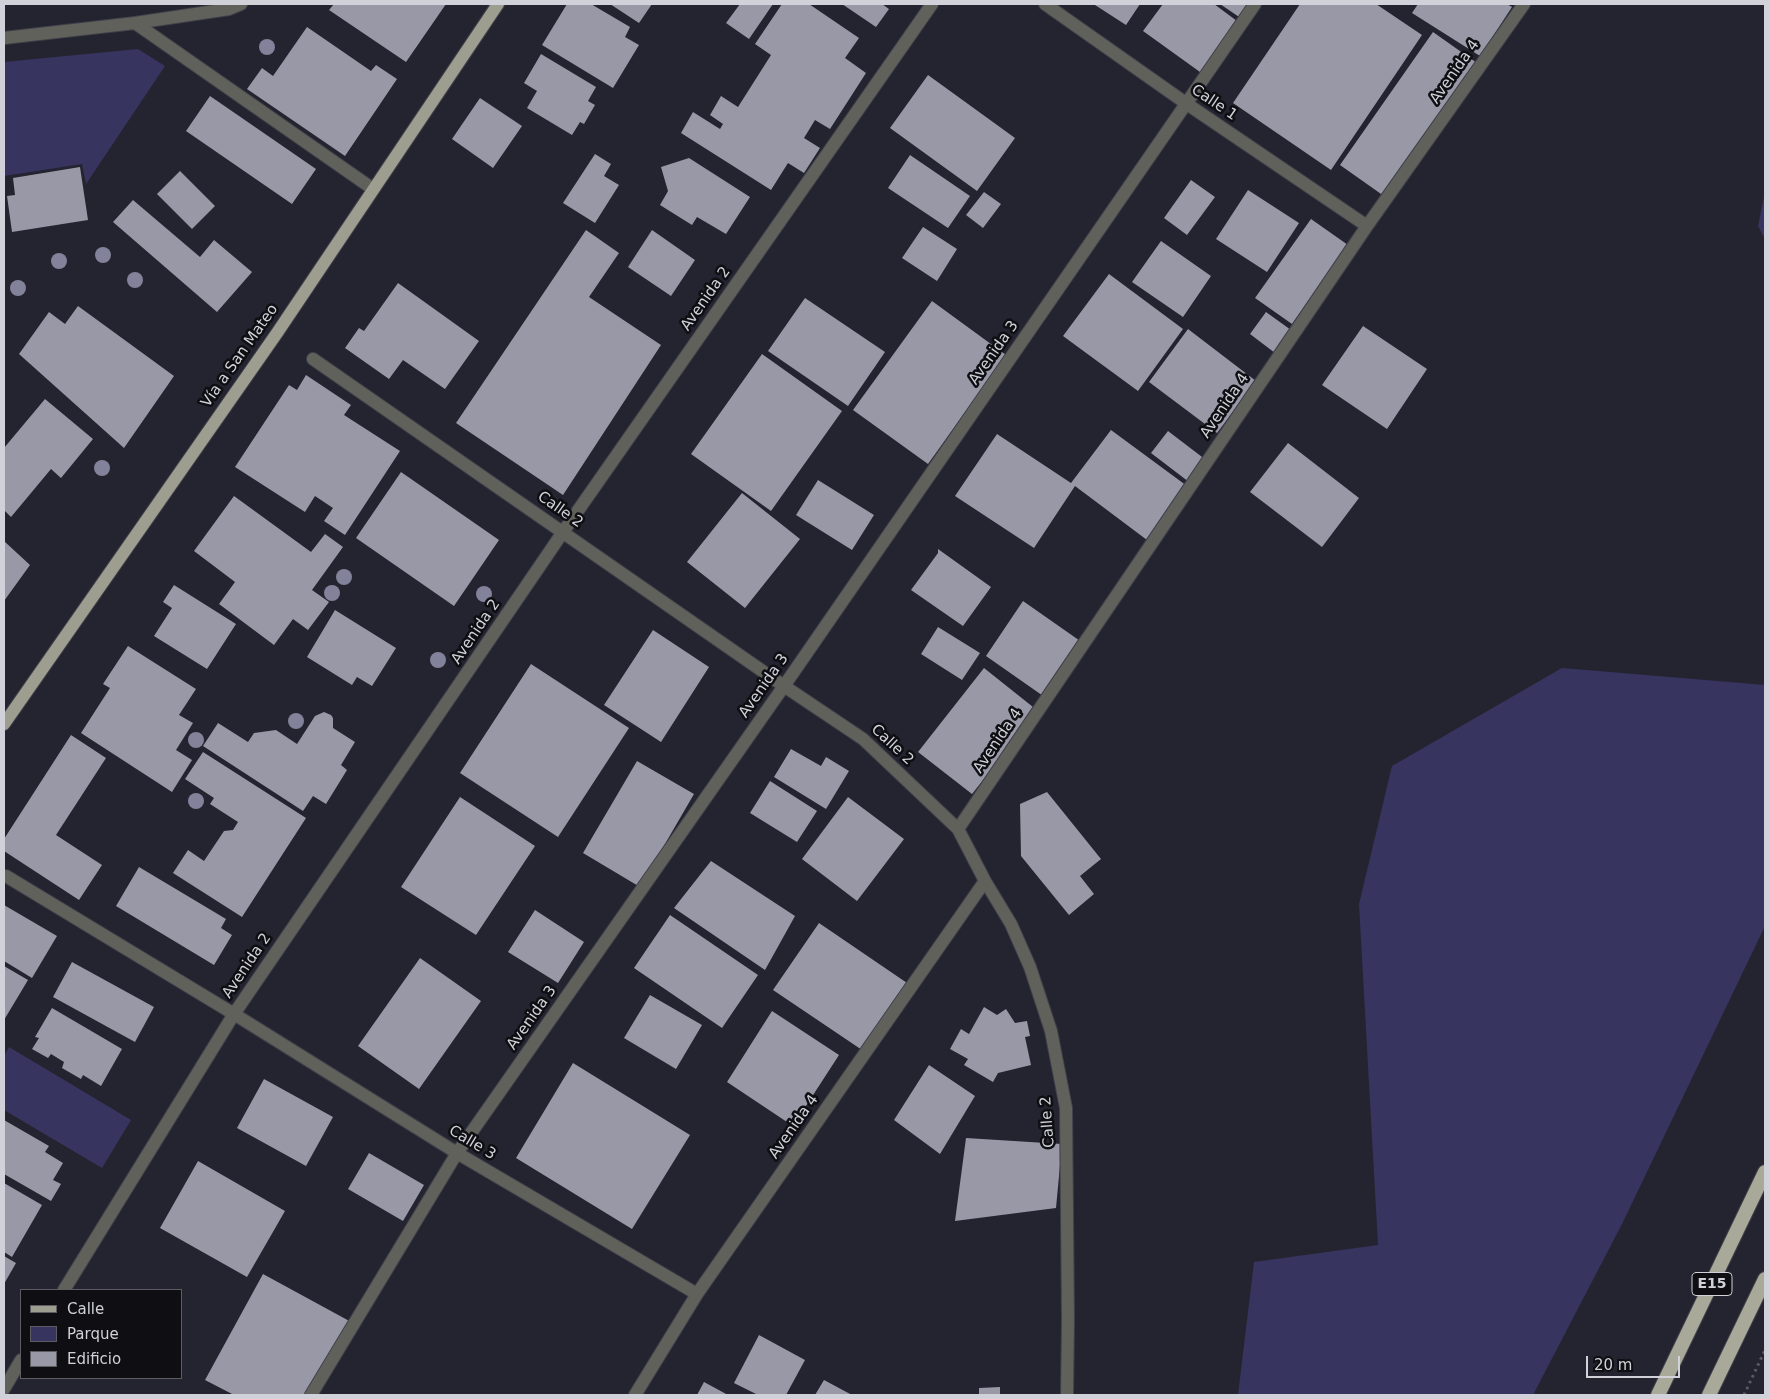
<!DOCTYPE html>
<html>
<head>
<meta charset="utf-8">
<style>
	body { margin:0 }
	#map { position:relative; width:1769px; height:1399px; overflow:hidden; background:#242430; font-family:"DejaVu Sans",sans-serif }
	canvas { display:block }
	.frame { position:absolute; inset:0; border:5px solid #d1d1d9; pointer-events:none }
	.legend { position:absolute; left:20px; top:1289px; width:162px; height:90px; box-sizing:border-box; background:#0e0e13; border:1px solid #5c5c62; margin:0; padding:6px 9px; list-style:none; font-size:15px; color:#d1d1d9 }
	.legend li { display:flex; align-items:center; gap:10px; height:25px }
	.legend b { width:25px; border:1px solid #5c5c62 }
	.scale { position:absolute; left:1586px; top:1356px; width:94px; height:22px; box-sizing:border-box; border:2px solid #d1d1d9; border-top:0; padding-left:6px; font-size:15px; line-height:18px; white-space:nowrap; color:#d1d1d9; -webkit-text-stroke:4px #0e0e13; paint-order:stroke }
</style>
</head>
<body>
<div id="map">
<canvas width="1769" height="1399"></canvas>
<div class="frame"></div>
<ul class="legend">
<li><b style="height:6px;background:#9d9d90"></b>Calle</li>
<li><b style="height:14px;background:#37345f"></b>Parque</li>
<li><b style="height:14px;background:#9898a7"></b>Edificio</li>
</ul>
<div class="scale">20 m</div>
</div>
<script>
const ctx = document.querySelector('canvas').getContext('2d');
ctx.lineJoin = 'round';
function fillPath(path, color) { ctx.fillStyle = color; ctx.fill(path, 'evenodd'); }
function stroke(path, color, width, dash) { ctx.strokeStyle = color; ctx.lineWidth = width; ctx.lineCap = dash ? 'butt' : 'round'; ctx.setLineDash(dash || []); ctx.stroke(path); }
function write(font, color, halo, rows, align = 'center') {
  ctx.font = font + ' "DejaVu Sans",sans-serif'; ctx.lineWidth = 5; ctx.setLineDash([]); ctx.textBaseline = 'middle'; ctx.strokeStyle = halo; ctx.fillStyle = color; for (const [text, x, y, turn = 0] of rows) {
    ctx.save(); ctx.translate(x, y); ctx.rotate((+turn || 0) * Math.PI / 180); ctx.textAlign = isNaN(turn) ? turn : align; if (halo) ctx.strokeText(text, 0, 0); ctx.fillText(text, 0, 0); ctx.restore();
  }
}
const green = new Path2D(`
	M138,49l27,17 -79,118 -4,-20 -78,12v-114z
	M1765,192v47l-7,-13z
	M1562,668l203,17v241l-143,298 -89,171h-295l16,-133 124,-17 -19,-341 33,-138z
	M9,1047l122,73 -29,48 -98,-58v-54z`);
const building = new Path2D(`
	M334,4h112l-40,58 -77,-52z
	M567,4h24l39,23 -5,10 14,8 -26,43 -71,-43z
	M610,4h42l-13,19z
	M740,4h33l-24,35 -23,-16z
	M782,4h27l50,34 -14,20 21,15 -36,56 -15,-9 -11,18 16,10 -16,25 -16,-10 -17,27 -90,-57 12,-21 27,17 3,-5 -13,-9 11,-19 17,11 33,-52 -16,-11z
	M842,4h40l7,5 -13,18z
	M1096,4h44l-14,21 -31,-20z
	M1163,4h51l23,17 -37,51 -57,-41z
	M1220,4h37l-12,17z
	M1300,4h76l46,31 -91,135 -98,-67z
	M1418,4h89l5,3 -32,49 -68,-43z
	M307,27l64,44 5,-6 21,14 -52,77 -98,-67 15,-21 11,8z
	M1433,32l51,36 -93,133 -51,-36z
	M541,54l55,33 -8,14 7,4 -11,19 -4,-2 -8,13 -45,-27 10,-17 -13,-8z
	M928,75l87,63 -38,53 -87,-63z
	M210,96l106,73 -24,35 -106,-73z
	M480,98l42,28 -29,42 -41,-29z
	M595,154l16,10 -7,12 15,9 -24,38 -32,-20z
	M910,155l60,41 -22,32 -60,-40z
	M689,158l61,39 -24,37 -29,-17 -5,8 -32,-20 8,-14 -7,-24z
	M80,167l8,53 -76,12 -5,-36 8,-1 -2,-17z
	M180,171l35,35 -23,23 -35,-35z
	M1191,180l24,17 -28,38 -23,-17z
	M1248,190l51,33 -32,49 -51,-33z
	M984,192l17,12 -18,24 -17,-13z
	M133,200l67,57 14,-17 38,32 -35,40 -104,-90z
	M1311,219l37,26 -56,79 -37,-26z
	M923,227l34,22 -20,32 -35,-23z
	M586,230l33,23 -30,44 72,48 -98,150 -107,-72z
	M652,230l43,30 -24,36 -43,-29z
	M1161,241l50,35 -28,41 -51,-35z
	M1109,274l74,55 -45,62 -75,-55z
	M398,283l81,58 -34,48 -42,-29 -14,19 -44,-31 14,-20 5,3z
	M805,298l80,54 -37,54 -80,-55z
	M932,301l74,54 -78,109 -75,-54z
	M78,306l96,70 -50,72 -105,-94 30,-42 16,12z
	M1266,312l25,18 -16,23 -25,-19z
	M1363,326l64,43 -40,60 -65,-44z
	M1188,329l68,52 -39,52 -68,-51z
	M762,354l80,57 -71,100 -80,-57z
	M306,375l45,30 -7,10 56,36 -55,84 -21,-14 9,-13 -18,-12 -10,16 -70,-45 54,-82 8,5z
	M45,399l48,40 -32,39 -10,-9 -40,48 -7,-7v-62z
	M1111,430l76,56 -40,54 -72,-54 -41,62 -79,-52 42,-62 74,49z
	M1168,431l38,29 -17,22 -38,-29z
	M1288,443l71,55 -37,49 -72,-55z
	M401,472l98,68 -45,66 -98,-68z
	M818,480l56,35 -22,35 -56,-35z
	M742,493l58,46 -55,69 -58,-46z
	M234,496l77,56 14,-18 18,13 -31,43 17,12 -21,28 -15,-11 -19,26 -55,-41 16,-22 -41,-31z
	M4,541l26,24 -26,36z
	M938,549l53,38 -28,39 -52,-36 27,-37z
	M174,585l62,39 -29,45 -53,-33 18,-28 -9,-6z
	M1023,601l60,42 -37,55 -60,-42z
	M335,610l61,38 -24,38 -15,-9 -5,8 -45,-28z
	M938,627l42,26 -18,27 -41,-26z
	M653,630l56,37 -48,75 -57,-37z
	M128,646l68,43 -17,26 14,8 -17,27 16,10 -20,32 -91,-59 29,-45 -7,-4z
	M531,664l98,64 -71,109 -98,-64z
	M984,668l54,43 -66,83 -54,-42z
	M324,712l7,3 2,3v10l22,14 -14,23 6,5 -21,34 -13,-8 -10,15 -100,-65 15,-23 30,19 6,-9 22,-3 21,14 18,-28z
	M71,735l35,23 -50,77 46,30 -23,35 -75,-49v-12z
	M791,749l30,17 5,-9 23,14 -23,38 -52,-32z
	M203,752l103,66 -64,99 -69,-44 15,-23 16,11 20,-30 9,-1 5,-8 -28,-18 4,-6 -29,-19z
	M637,761l57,33 -54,93 -57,-34z
	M770,781l47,30 -20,31 -47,-29z
	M1047,792l54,67 -21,17 14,18 -25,21 -48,-59 -1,-52z
	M460,797l75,49 -59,89 -75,-48z
	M848,797l56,42 -47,62 -55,-42z
	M711,861l84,55 -30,54 -91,-62z
	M139,867l87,52 -5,9 11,7 -18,30 -98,-59z
	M4,905l53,31 -25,42 -28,-17z
	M535,910l49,32 -26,41 -50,-31z
	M670,915l88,60 -36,53 -88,-60z
	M819,923l91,62 -45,67 -92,-62z
	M420,958l61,43 -62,88 -61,-43z
	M72,962l82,45 -19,35 -82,-45z
	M4,966l24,14 -24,40z
	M650,995l52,30 -26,44 -52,-31z
	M984,1007l13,8 9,-6 9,14 12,-2 3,15 -5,1 6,28 -33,8 -5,9 -29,-17 4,-6 -18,-10 11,-20 8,5z
	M52,1008l70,41 -21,37 -18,-11 -2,4 -19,-11 2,-6 -13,-8 -3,4 -16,-9 7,-11 -4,-1z
	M772,1011l67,44 -46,71 -66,-44z
	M573,1063l117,72 -58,94 -116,-71z
	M929,1065l46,31 -35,58 -46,-34z
	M264,1079l69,38 -27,49 -69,-38z
	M4,1120l45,26 -4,6 18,11 -10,17 8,4 -10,17 -47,-27z
	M966,1138l96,6 -6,64 -101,13z
	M369,1153l55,32 -21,36 -55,-32z
	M198,1161l87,50 -38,66 -87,-49z
	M4,1183l38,22 -30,52 -8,-5z
	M4,1256l12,7 -12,21z
	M263,1274l90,49 -39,72h-80l-29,-15z
	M759,1335l46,25 -19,35h-28l-24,-12z
	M824,1380l28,15h-37z
	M704,1382l24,13h-31z
	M1000,1387v8h-21v-7z`);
const path = new Path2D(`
	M1744,1395l21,-45`);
const service = new Path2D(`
	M6,876l228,138`);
const minor = new Path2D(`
	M1045,4l142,100 180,122
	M135,23l238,166
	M4,38l131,-15 94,-14 12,-5
	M313,359l471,327 79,53 95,90 27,52 26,43 19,43 21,64 15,77 2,212 -1,75
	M958,829l409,-603 157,-222
	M234,1014l223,139 240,141
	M64,1290l170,-276 329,-482 369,-528
	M4,1389l17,-29
	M311,1395l146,-242 327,-467 471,-682
	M635,1395l62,-101 288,-413`);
const primary = new Path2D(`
	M4,724l273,-391 221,-329`);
const trunk = new Path2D(`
	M1658,1395l107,-223
	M1709,1395l56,-116`);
const trees = [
	[267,47],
	[103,255],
	[59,261],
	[135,280],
	[18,288],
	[102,468],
	[344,577],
	[332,593],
	[484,594],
	[438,660],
	[296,721],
	[196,740],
	[196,801]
];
const shields = [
	[1712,1284,40]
];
const shieldNames = [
	["E15",1712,1284]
];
const streetNames = [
	["Avenida 4",1455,72,-55],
	["Calle 1",1214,103,34],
	["Avenida 2",706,299,-55],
	["Avenida 3",994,353,-55],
	["Vía a San Mateo",240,356,-55],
	["Avenida 4",1225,406,-56],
	["Calle 2",560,510,35],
	["Avenida 2",476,632,-56],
	["Avenida 3",764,686,-55],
	["Avenida 4",998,741,-56],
	["Calle 2",892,745,43],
	["Avenida 2",247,966,-56],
	["Avenida 3",532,1018,-55],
	["Calle 2",1048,1122,-94],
	["Avenida 4",794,1127,-55],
	["Calle 3",472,1143,31]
];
fillPath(green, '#37345f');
fillPath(building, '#9898a7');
stroke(service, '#40404b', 14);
stroke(minor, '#40404b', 14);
stroke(primary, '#40404b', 14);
stroke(trunk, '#40404b', 16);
stroke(path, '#5a5a64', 3, [2.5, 4]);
stroke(service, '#61615b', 12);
stroke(minor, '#61615b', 12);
stroke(primary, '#9d9d90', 12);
stroke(trunk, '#a9a99a', 14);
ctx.fillStyle = '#82829a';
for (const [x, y] of trees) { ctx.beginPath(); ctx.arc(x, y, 8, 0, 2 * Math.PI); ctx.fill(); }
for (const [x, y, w] of shields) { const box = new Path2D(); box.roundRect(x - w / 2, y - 11.5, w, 23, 4); ctx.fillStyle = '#0e0e13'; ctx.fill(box); stroke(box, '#d1d1d9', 1); }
write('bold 14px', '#d1d1d9', null, shieldNames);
write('15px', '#d1d1d9', '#0e0e13', streetNames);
</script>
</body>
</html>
